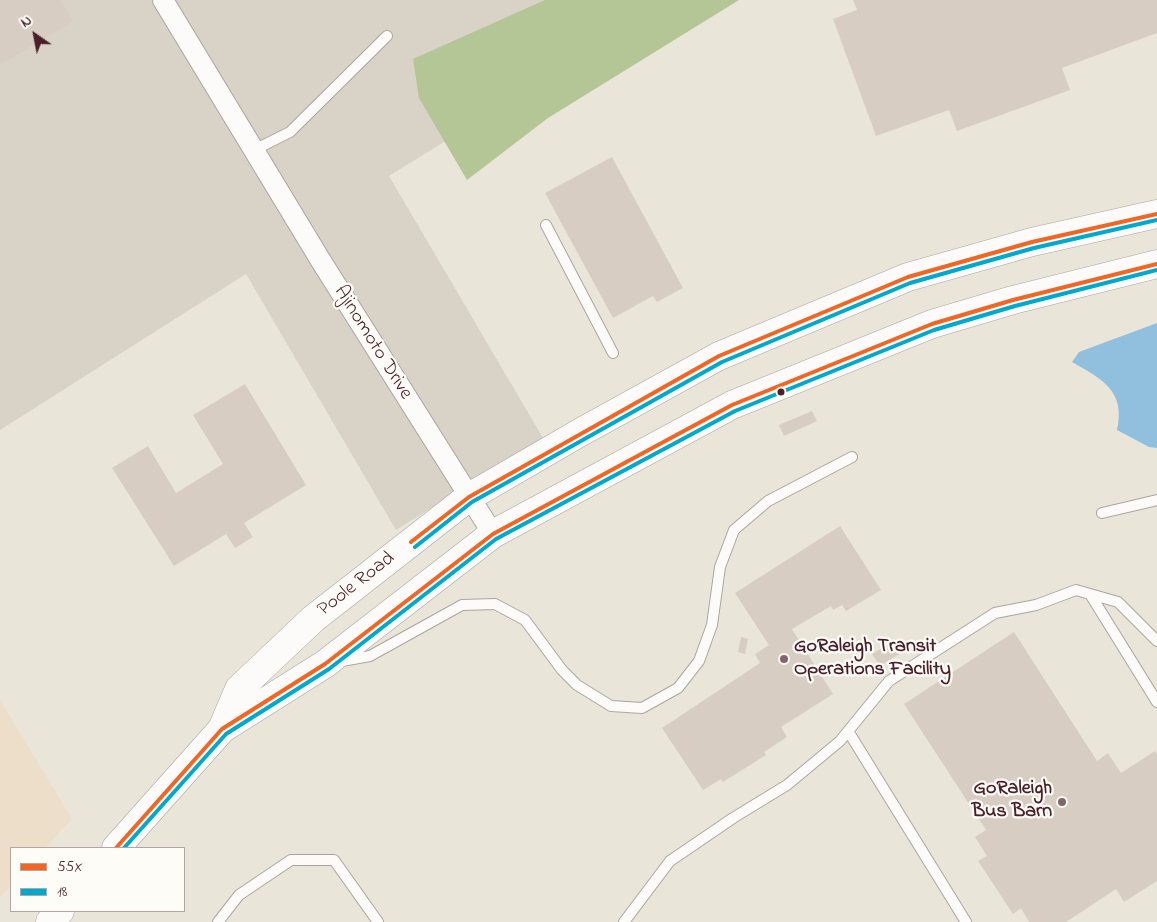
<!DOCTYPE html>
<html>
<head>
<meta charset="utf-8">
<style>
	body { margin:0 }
	#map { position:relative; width:1157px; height:922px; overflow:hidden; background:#e9e6d9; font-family:"Indie Flower",sans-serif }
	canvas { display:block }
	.legend { position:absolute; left:10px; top:847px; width:175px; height:65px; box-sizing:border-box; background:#fdfcf7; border:1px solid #b5a4a5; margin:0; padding:6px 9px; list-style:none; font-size:15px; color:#4a1f2b }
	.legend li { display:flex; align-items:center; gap:10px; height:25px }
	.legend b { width:25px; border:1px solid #b5a4a5 }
	.north { position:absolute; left:10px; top:10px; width:50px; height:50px; -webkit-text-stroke:4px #fdfcf7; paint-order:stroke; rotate:327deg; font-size:14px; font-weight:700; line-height:20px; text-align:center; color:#4a1f2b }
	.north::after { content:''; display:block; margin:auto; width:18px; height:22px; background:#4a1f2b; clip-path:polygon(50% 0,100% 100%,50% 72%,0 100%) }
</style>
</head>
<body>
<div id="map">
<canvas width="1157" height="922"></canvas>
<ul class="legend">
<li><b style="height:6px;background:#f26522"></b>55X</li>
<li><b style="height:6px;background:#00a9ce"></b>18</li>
</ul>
<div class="north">N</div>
</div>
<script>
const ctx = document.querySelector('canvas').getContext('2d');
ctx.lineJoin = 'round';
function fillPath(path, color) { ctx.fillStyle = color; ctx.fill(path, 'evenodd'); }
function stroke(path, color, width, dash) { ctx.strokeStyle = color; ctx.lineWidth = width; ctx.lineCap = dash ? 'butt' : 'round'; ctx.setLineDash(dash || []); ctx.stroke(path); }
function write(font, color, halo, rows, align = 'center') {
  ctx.font = font + ' "Indie Flower",sans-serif'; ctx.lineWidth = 4.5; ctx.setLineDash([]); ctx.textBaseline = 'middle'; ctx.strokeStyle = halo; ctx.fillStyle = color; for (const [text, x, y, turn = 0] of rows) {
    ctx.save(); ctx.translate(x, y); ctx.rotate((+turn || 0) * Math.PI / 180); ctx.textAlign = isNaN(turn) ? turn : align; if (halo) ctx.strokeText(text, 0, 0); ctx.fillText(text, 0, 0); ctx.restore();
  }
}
const built = new Path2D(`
	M0,700l72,119 -27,29h-34v37l-11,12z`);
const industrial = new Path2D(`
	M0,0h674l-285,176 154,262 -147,92 -150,-256 -246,156z`);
const forest = new Path2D(`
	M545,0h194l-191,118 -81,62 -48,-82 -6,-39z`);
const water = new Path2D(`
	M1157,323v125l-8,-1 -32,-17c9,-39 -15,-51 -45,-68l7,-10z`);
const building = new Path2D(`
	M0,0h60l13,21 -73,44z
	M853,0h304v33l-95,35 8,22 -113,41 -8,-21 -73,26 -43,-117 24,-9z
	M612,157l71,131 -26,14 -4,-6 -40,22 -68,-125z
	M245,384l61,101 -62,38 9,14 -18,11 -9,-14 -52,32 -62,-98 36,-22 28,47 47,-29 -30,-49z
	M812,411l5,10 -33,15 -5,-11z
	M840,526l41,64 -35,21 -4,-6 -9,5 -2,-4 -39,23 41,65 -52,33 6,10 -23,15 2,3 -43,27 -2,-3 -18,11 -41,-62 98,-65 -5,-9 14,-9 -34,-52z
	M1014,632l83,129 11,-8 13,20 34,-22 2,4v126l-33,21 -8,-13 -50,33h-37l-8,-14 -8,6 -35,-53 9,-5 -12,-19 11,-7 -82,-126z
	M741,637l7,2 -3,15 -7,-2z
	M897,639l7,12 -24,15 -8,-12z`);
const service = new Path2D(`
	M254,150l36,-18 97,-96
	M546,225l67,128
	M1102,513l55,-13
	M1090,594l67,108
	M342,661l28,-5 92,-51 33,-1 30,16 37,50 15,15 34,21 31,2 36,-20 21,-27 13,-36 8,-58 14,-37 34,-29 84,-44
	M848,731l118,191
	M218,922l21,-27 52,-35h43l44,62
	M624,922l46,-61 63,-43 54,-33 53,-44 49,-60 106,-68 41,-8 40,-15 42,12 39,39`);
const minor = new Path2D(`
	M163,0l158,261 172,273`);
const primary = new Path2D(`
	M222,729l17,-40 74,-70 156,-122 112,-65 138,-76 189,-79 124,-35 125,-28
	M116,848l106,-119 103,-65 168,-130 239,-129 200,-81 81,-24 144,-36
	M50,922l10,-11`);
const bus1 = new Path2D(`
	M411,542l58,-45 250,-141 189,-79 124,-35 125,-28
	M116,848l106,-119 103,-65 168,-130 239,-129 200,-81 81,-24 144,-36`);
const bus2 = new Path2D(`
	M415,547l57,-45 250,-140 188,-79 124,-35 123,-28
	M124,848l102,-114 103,-65 167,-130 239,-128 199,-81 81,-24 142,-36`);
const markers = [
	[781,392,4.5,"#4a1f2b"],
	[784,659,5,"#826568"],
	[1062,802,5,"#826568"]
];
const streetNames = [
	["Ajinomoto Drive",372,343,58],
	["Poole Road",357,585,-38]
];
const poiNames = [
	["GoRaleigh Transit",794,648],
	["Operations Facility",794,671],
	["GoRaleigh",1052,790,"right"],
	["Bus Barn",1052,813,"right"]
];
fillPath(built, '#ecdec8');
fillPath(industrial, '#d9d2c7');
fillPath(forest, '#b4c696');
fillPath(water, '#90c0de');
fillPath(building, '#d8cdc2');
stroke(service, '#aca59f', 12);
stroke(minor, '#aca59f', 22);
stroke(primary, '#aca59f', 29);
stroke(service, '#fcfbf9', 10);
stroke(minor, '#fcfbf9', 20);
stroke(primary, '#fcfbf9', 28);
stroke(bus1, '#f26522', 4);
stroke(bus2, '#00a9ce', 4);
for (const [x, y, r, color] of markers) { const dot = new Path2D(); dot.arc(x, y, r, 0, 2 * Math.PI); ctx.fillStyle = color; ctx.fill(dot); stroke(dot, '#fdfcf7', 2); }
write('20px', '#4a1f2b', '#fdfcf7', streetNames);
write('bold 20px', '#4a1f2b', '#fdfcf7', poiNames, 'left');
</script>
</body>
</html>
